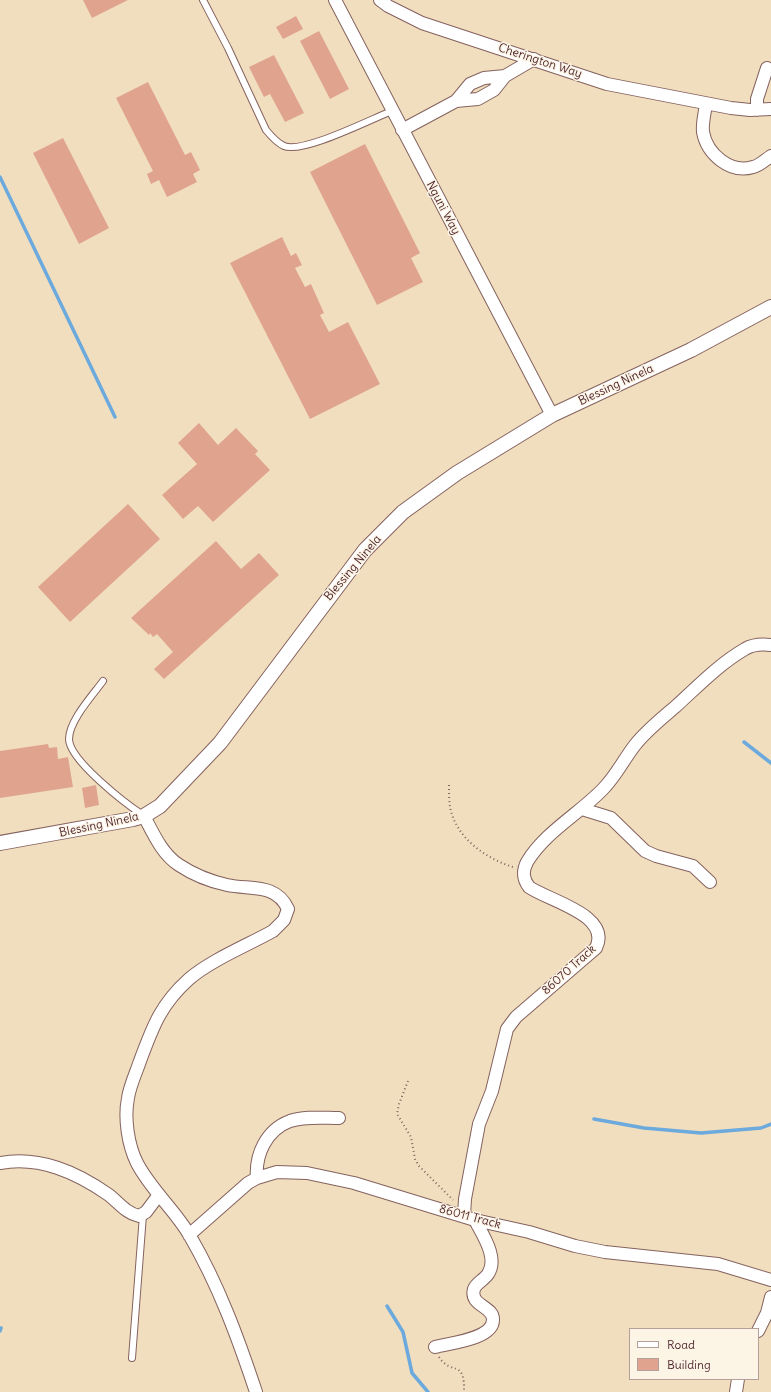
<!DOCTYPE html>
<html>
<head>
<meta charset="utf-8">
<style>
	body { margin:0 }
	#map { position:relative; width:771px; height:1392px; overflow:hidden; background:#f1debe; font-family:Delius,sans-serif }
	canvas { display:block }
	.legend { position:absolute; left:629px; top:1328px; width:130px; height:52px; box-sizing:border-box; background:#fcf5e5; border:1px solid #b59f9b; margin:0; padding:5px 7px; list-style:none; font-size:12px; color:#4a1f2b }
	.legend li { display:flex; align-items:center; gap:8px; height:20px }
	.legend b { width:20px; border:1px solid #b59f9b }
</style>
</head>
<body>
<div id="map">
<canvas width="771" height="1392"></canvas>
<ul class="legend">
<li><b style="height:5px;background:#fff"></b>Road</li>
<li><b style="height:11px;background:#e0a48e"></b>Building</li>
</ul>
</div>
<script>
const ctx = document.querySelector('canvas').getContext('2d');
ctx.lineJoin = 'round';
function stroke(path, color, width, dash) { ctx.strokeStyle = color; ctx.lineWidth = width; ctx.lineCap = dash ? 'butt' : 'round'; ctx.setLineDash(dash || []); ctx.stroke(path); }
function fillPath(path, color) { ctx.fillStyle = color; ctx.fill(path, 'evenodd'); }
function write(font, color, halo, rows, align = 'center') {
  ctx.font = font + ' Delius,sans-serif'; ctx.lineWidth = 3; ctx.setLineDash([]); ctx.textBaseline = 'middle'; ctx.strokeStyle = halo; ctx.fillStyle = color; for (const [text, x, y, turn = 0] of rows) {
    ctx.save(); ctx.translate(x, y); ctx.rotate((+turn || 0) * Math.PI / 180); ctx.textAlign = isNaN(turn) ? turn : align; if (halo) ctx.strokeText(text, 0, 0); ctx.fillText(text, 0, 0); ctx.restore();
  }
}
const stream = new Path2D(`
	M0,177l115,240
	M744,742l27,21
	M594,1119l50,9 57,5 60,-5 10,-4
	M387,1306l16,26 9,41 16,19
	M0,1331l1,-3`);
const building = new Path2D(`
	M83,0h45l-36,18z
	M296,16l7,13 -20,10 -7,-12z
	M319,31l30,58 -19,10 -30,-58z
	M274,55l30,58 -19,9 -15,-28 -6,3 -15,-30z
	M148,82l37,73 6,-3 9,18 -7,4 4,8 -30,15 -8,-17 -8,4 -4,-10 6,-3 -37,-73z
	M63,138l46,90 -30,16 -46,-91z
	M365,144l55,109 -9,5 12,24 -46,23 -67,-133z
	M282,237l9,19 5,-3 6,12 -7,3 10,19 6,-3 4,9 9,20 -4,2 9,17 19,-10 32,62 -70,35 -80,-156z
	M199,423l19,22 18,-17 22,23 -3,3 15,16 -57,52 -15,-16 -15,13 -21,-24 35,-31 -19,-21z
	M128,504l32,35 -90,83 -32,-35z
	M216,541l25,28 18,-16 20,22 -115,104 -10,-10 19,-17 -16,-18 -4,3 -3,-4 -1,2 -18,-17z
	M48,744l1,4 8,-1 1,12 10,-2 5,30 -73,11v-47z
	M96,785l3,20 -14,3 -3,-20z`);
const path = new Path2D(`
	M449,785c0,7 0,15 1,22 6,31 35,51 63,60
	M408,1081l-9,23 -2,10 14,23 4,22 4,7 34,34
	M439,1357c12,19 26,1 25,35`);
const service = new Path2D(`
	M203,0l25,48 38,82c5,6 11,13 18,16 19,8 87,-27 108,-35
	M103,681c-11,15 -34,40 -34,58 0,21 57,65 74,76
	M132,1358l11,-143`);
const minor = new Path2D(`
	M335,0l217,415
	M380,0l8,6 34,17 185,61 124,24 19,2 21,-1
	M456,101l14,-17 14,-6 21,-2 29,-17
	M706,104c-1,8 -4,19 -3,28 4,22 27,42 50,35 6,-1 12,-7 18,-11
	M757,110v-11l10,-31
	M402,130l54,-29 22,-2 16,-9 11,-14
	M582,809l29,9 34,33 11,5 37,10 17,16
	M144,816c9,17 18,38 35,49 15,10 30,16 48,20 24,5 49,-2 61,24l-4,11 -11,11c-25,14 -62,29 -84,48 -28,25 -36,47 -49,82 -4,12 -10,24 -12,37 -4,20 0,47 9,65 14,27 38,47 53,73 29,50 48,102 66,156
	M0,1163c40,-7 76,9 109,32 10,8 17,18 30,21l7,-4 12,-16
	M257,1178c-2,-23 9,-48 33,-57 15,-5 33,-3 49,-3
	M464,1216l1,-17 14,-75 13,-33 15,-62 9,-12 80,-69c16,-33 -47,-47 -67,-61 -6,-8 -7,-15 -2,-25 18,-30 52,-48 76,-73 13,-13 21,-30 32,-44 11,-14 26,-26 40,-38 22,-20 44,-43 70,-58 8,-5 17,-5 26,-4
	M189,1235l59,-52 9,-5 20,-6 30,1 47,10 121,37 54,12 46,14 30,6 113,12 53,16
	M758,1331l9,-18 4,-16
	M435,1347c15,-4 58,-8 58,-27 1,-14 -24,-14 -19,-31 2,-6 10,-9 14,-15 11,-16 -6,-40 -13,-54
	M736,1392l2,-13`);
const tertiary = new Path2D(`
	M0,843l133,-24 11,-3 16,-10 60,-63 145,-193 38,-38 54,-39 95,-58 139,-65 80,-43`);
const streetNames = [
	["Cherington Way",540,61,18],
	["Nguni Way",443,208,62],
	["Blessing Ninela",616,385,-25],
	["Blessing Ninela",353,568,-50],
	["Blessing Ninela",99,825,-12],
	["86070 Track",569,970,-42],
	["86011 Track",470,1217,15]
];
stroke(stream, '#6ca9dd', 3.5);
fillPath(building, '#e0a48e');
stroke(service, '#84625e', 8);
stroke(minor, '#84625e', 14);
stroke(tertiary, '#84625e', 16);
stroke(path, '#84625e', 2, [1, 3]);
stroke(service, '#fff', 6);
stroke(minor, '#fff', 12);
stroke(tertiary, '#fff', 14);
write('12px', '#4a1f2b', '#fcf5e5', streetNames);
</script>
</body>
</html>
